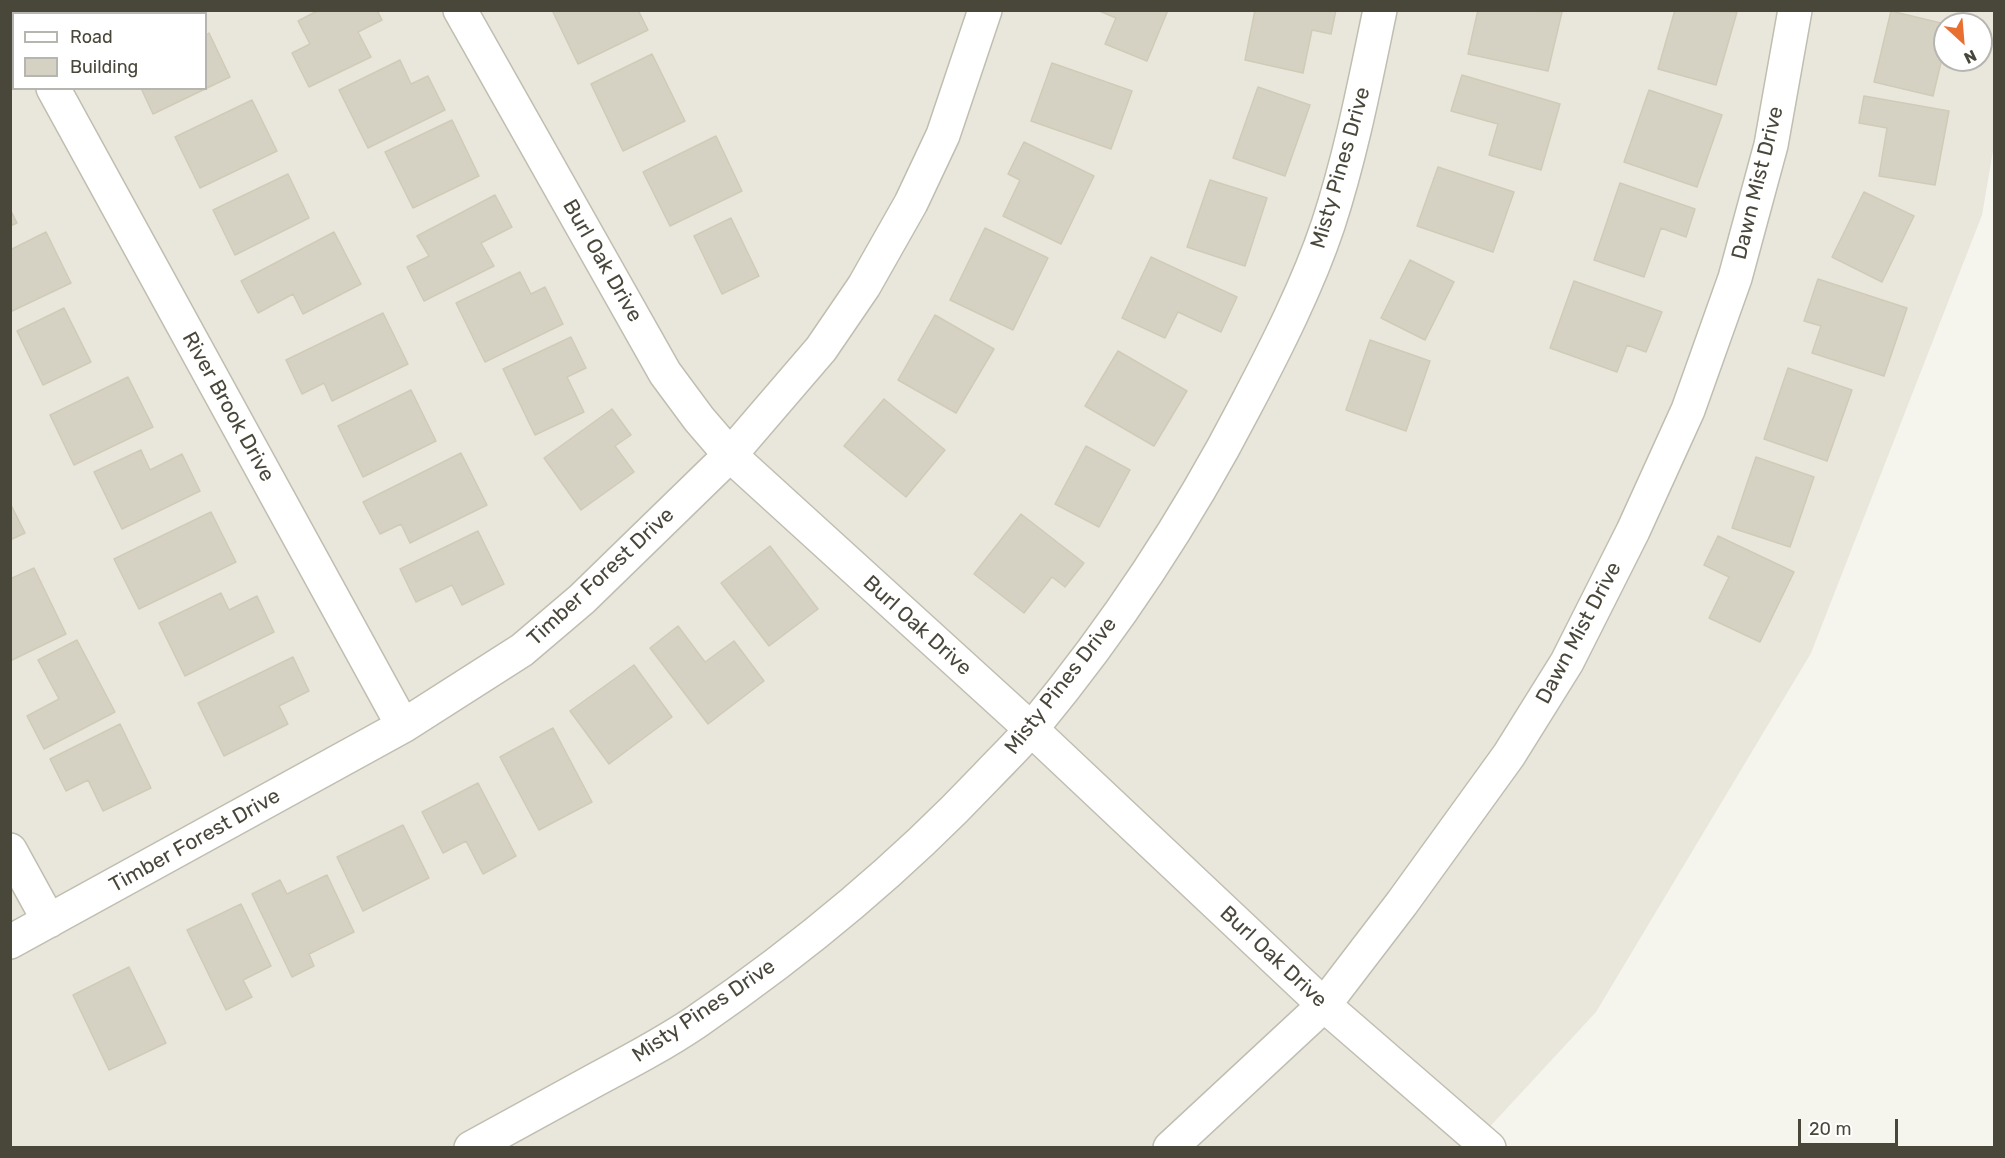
<!DOCTYPE html>
<html>
<head>
<meta charset="utf-8">
<style>
	body { margin:0 }
	#map { position:relative; width:2005px; height:1158px; overflow:hidden; background:#f5f4ed; font-family:Rubik,sans-serif }
	canvas { display:block }
	.frame { position:absolute; inset:0; border:12px solid #49463a; pointer-events:none }
	.legend { position:absolute; left:12px; top:12px; width:195px; height:78px; box-sizing:border-box; background:#fff; border:2px solid #b6b5b0; margin:0; padding:8px 10px; list-style:none; font-size:18px; color:#49463a }
	.legend li { display:flex; align-items:center; gap:12px; height:30px }
	.legend b { width:30px; border:2px solid #b6b5b0 }
	.north { position:absolute; left:1933px; top:12px; width:60px; height:60px; box-sizing:border-box; background:#fff; border:2px solid #b6b5b0; border-radius:50%; rotate:154deg; font-size:16px; font-weight:700; line-height:24px; text-align:center; color:#49463a }
	.north::after { content:''; display:block; margin:auto; width:21px; height:27px; background:#e96f30; clip-path:polygon(50% 0,100% 100%,50% 72%,0 100%) }
	.scale { position:absolute; left:1798px; top:1119px; width:100px; height:27px; box-sizing:border-box; border:3px solid #49463a; border-top:0; padding-left:8px; font-size:18px; line-height:21px; white-space:nowrap; color:#49463a; -webkit-text-stroke:4px #fff; paint-order:stroke }
</style>
</head>
<body>
<div id="map">
<canvas width="2005" height="1158"></canvas>
<div class="frame"></div>
<ul class="legend">
<li><b style="height:8px;background:#fff"></b>Road</li>
<li><b style="height:16px;background:#d6d2c3"></b>Building</li>
</ul>
<div class="north">N</div>
<div class="scale">20 m</div>
</div>
<script>
const ctx = document.querySelector('canvas').getContext('2d');
ctx.lineJoin = 'round';
function fillPath(path, color) { ctx.fillStyle = color; ctx.fill(path, 'evenodd'); }
function stroke(path, color, width, dash) { ctx.strokeStyle = color; ctx.lineWidth = width; ctx.lineCap = dash ? 'butt' : 'round'; ctx.setLineDash(dash || []); ctx.stroke(path); }
function write(font, color, halo, rows, align = 'center') {
  ctx.font = font + ' Rubik,sans-serif'; ctx.lineWidth = 4.5; ctx.setLineDash([]); ctx.textBaseline = 'middle'; ctx.strokeStyle = halo; ctx.fillStyle = color; for (const [text, x, y, turn = 0] of rows) {
    ctx.save(); ctx.translate(x, y); ctx.rotate((+turn || 0) * Math.PI / 180); ctx.textAlign = isNaN(turn) ? turn : align; if (halo) ctx.strokeText(text, 0, 0); ctx.fillText(text, 0, 0); ctx.restore();
  }
}
const residential = new Path2D(`
	M10,11h1984v134l-12,70 -171,438 -215,359 -125,135h-1460zM14,14h192v74h-192zM1945,24h36v36h-36z`);
const building = new Path2D(`
	M123,10h66l2,3 -66,1z
	M319,10h58l5,10 -24,12 13,25 -62,30 -17,-34 18,-9 -12,-23z
	M552,10h86l10,20 -70,34z
	M1097,10h71l-21,51 -42,-17 11,-26z
	M1255,10h81l-5,24 -19,-4 -9,43 -58,-13z
	M1478,10l84,2 -14,59 -80,-17z
	M1675,10l62,2 -21,73 -58,-16z
	M1891,11l54,13v22l-12,50 -59,-14z
	M209,33l21,44 -77,37 -12,-26h65v-53z
	M652,54l33,67 -62,30 -32,-67z
	M400,60l11,24 17,-8 17,34 -77,38 -29,-58z
	M1052,63l80,28 -21,58 -80,-28z
	M1462,75l98,29 -19,66 -52,-15 9,-31 -47,-13z
	M1258,87l52,18 -25,71 -52,-18z
	M1649,90l73,25 -25,72 -73,-25z
	M1864,96l85,15 -14,74 -56,-9 8,-48 -28,-5z
	M252,100l25,51 -77,37 -25,-51z
	M452,120l27,56 -66,32 -28,-56z
	M716,136l26,55 -72,35 -27,-54z
	M1024,142l70,34 -33,68 -58,-28 17,-36 -12,-6z
	M1438,167l76,25 -21,60 -76,-26z
	M288,174l21,44 -74,37 -22,-45z
	M1210,180l57,18 -22,68 -58,-19z
	M1620,183l75,26 -9,28 -25,-9 -17,49 -50,-17z
	M1864,192l50,24 -32,66 -50,-25z
	M495,195l17,32 -31,16 13,23 -70,35 -17,-34 22,-11 -12,-20z
	M10,209l7,14 -7,3z
	M731,218l28,58 -37,18 -28,-58z
	M985,228l63,30 -35,72 -63,-30z
	M46,232l25,51 -61,29v-62z
	M334,232l27,52 -58,30 -10,-20 -35,19 -17,-32z
	M1151,257l86,40 -16,35 -43,-20 -13,26 -43,-20z
	M1410,260l44,22 -29,58 -44,-22z
	M520,272l11,22 14,-7 18,37 -78,38 -29,-59z
	M1818,279l89,29 -23,68 -72,-23 9,-27 -17,-5z
	M1574,281l88,31 -16,40 -19,-7 -10,27 -67,-24z
	M64,308l27,54 -48,23 -26,-54z
	M383,313l25,51 -76,37 -8,-18 -22,11 -16,-34z
	M935,315l59,34 -38,64 -58,-33z
	M571,337l15,31 -19,9 17,35 -49,23 -32,-66z
	M1370,340l60,21 -24,70 -60,-21z
	M1118,351l69,40 -33,55 -69,-40z
	M1788,368l64,22 -25,71 -63,-22z
	M128,377l25,50 -79,38 -24,-50z
	M411,390l25,51 -73,36 -25,-51z
	M884,399l61,51 -39,47 -62,-51z
	M612,409l19,26 -16,11 19,26 -53,38 -37,-52z
	M1086,446l44,24 -31,57 -44,-23z
	M141,450l9,20 32,-16 18,37 -78,38 -28,-57z
	M461,453l26,52 -77,38 -9,-19 -21,10 -17,-32z
	M1756,457l58,20 -24,70 -58,-19z
	M10,503l15,30 -15,7z
	M211,512l25,50 -97,47 -25,-50z
	M1021,514l63,49 -19,24 -13,-10 -28,36 -50,-39z
	M478,531l26,53 -42,21 -10,-20 -36,17 -16,-33z
	M1718,536l76,36 -34,70 -51,-24 20,-41 -25,-12z
	M770,546l48,63 -49,37 -48,-63z
	M34,568l32,66 -56,27v-82z
	M221,593l8,17 28,-14 17,36 -89,44 -26,-53z
	M678,626l27,36 29,-21 30,40 -56,43 -58,-76z
	M77,640l38,72 -71,37 -17,-33 32,-17 -21,-39z
	M293,657l16,34 -30,15 9,18 -64,32 -26,-53z
	M634,665l38,52 -63,47 -39,-53z
	M120,724l31,64 -48,23 -15,-31 -22,11 -16,-32z
	M553,728l39,74 -53,28 -39,-73z
	M478,783l38,73 -33,18 -17,-33 -23,12 -21,-41z
	M403,825l26,53 -66,33 -26,-54z
	M327,875l27,57 -45,22 5,12 -22,11 -40,-83 28,-14 7,14z
	M241,904l30,62 -28,14 9,17 -26,13 -39,-80z
	M129,967l37,76 -57,27 -36,-75z`);
const minor = new Path2D(`
	M460,10l205,363 34,46 31,36 301,274 293,276 165,143
	M10,12l4,5
	M53,88l350,638
	M10,850l39,71
	M10,942l393,-216 119,-76 60,-51 148,-144 91,-106 43,-63 47,-83 32,-68 42,-125
	M471,1148c42,-23 84,-46 126,-69 34,-18 68,-36 99,-57 105,-72 203,-153 290,-245 16,-17 32,-32 47,-50 82,-99 154,-208 213,-322 30,-57 62,-120 82,-180 23,-70 37,-143 52,-215
	M1170,1148l154,-143 78,-102 107,-148 58,-93 66,-131 55,-121 47,-132 36,-133 24,-135`);
const streetNames = [
	["Misty Pines Drive",1341,168,-74],
	["Dawn Mist Drive",1758,183,-76],
	["Burl Oak Drive",602,261,60],
	["River Brook Drive",228,407,61],
	["Timber Forest Drive",601,577,-43],
	["Burl Oak Drive",917,626,42],
	["Dawn Mist Drive",1579,633,-62],
	["Misty Pines Drive",1061,686,-52],
	["Timber Forest Drive",195,841,-29],
	["Burl Oak Drive",1273,957,43],
	["Misty Pines Drive",704,1011,-34]
];
fillPath(residential, '#e9e7db');
fillPath(building, '#d6d2c3');
stroke(building, '#d0cbb7', 1.5);
stroke(minor, '#c0beb0', 36);
stroke(minor, '#fff', 33);
write('21px', '#49463a', '#fff', streetNames);
</script>
</body>
</html>
